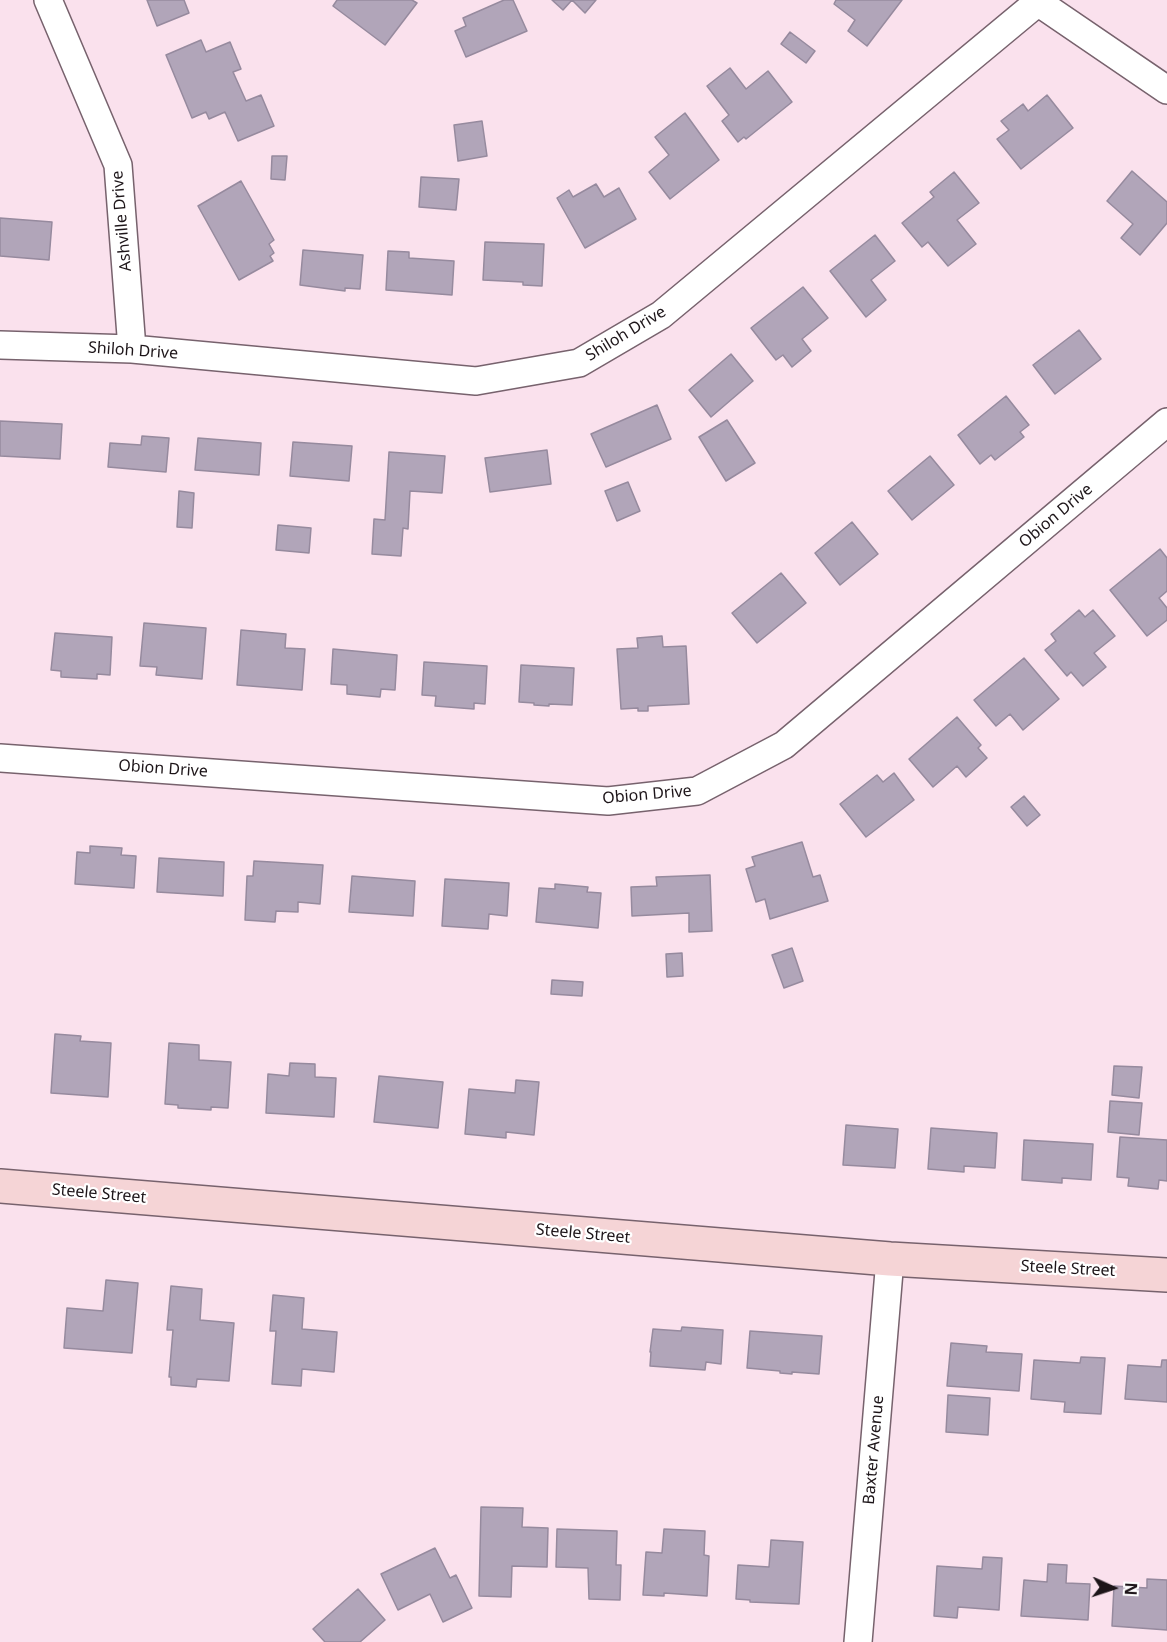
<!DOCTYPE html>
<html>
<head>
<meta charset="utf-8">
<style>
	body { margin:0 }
	#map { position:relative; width:1167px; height:1642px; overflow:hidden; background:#fae1ed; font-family:"Noto Sans",sans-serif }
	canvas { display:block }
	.north { position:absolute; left:1083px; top:1558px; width:60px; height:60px; -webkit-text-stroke:4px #fff; paint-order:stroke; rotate:93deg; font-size:16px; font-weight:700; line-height:24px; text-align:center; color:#1d1519 }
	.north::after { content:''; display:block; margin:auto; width:21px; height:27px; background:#1d1519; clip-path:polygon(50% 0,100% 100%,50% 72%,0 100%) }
</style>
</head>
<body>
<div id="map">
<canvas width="1167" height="1642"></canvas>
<div class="north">N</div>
</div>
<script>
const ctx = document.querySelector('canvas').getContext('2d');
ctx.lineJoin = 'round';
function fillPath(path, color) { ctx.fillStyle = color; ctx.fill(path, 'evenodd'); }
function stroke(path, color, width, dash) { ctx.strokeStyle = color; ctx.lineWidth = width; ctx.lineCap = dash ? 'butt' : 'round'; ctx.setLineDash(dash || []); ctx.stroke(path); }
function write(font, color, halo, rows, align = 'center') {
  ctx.font = font + ' "Noto Sans",sans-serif'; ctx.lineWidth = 4.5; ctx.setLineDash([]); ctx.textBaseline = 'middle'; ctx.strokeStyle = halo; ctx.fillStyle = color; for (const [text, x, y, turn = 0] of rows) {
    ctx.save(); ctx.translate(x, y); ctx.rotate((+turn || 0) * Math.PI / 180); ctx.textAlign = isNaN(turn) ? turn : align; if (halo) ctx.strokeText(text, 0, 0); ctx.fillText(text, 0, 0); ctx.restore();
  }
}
const building = new Path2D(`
	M147,0h37l5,13 -32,13z
	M337,0h75l5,3 -32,42 -52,-39z
	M504,0h9l14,31 -61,26 -11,-26 11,-5 -3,-8z
	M552,0h44l-11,13 -13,-13 -9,10z
	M836,0h66l-35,46 -19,-15 7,-11 -21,-16z
	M790,32l25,19 -9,12 -25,-19z
	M201,40l5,12 24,-10 11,27 -8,3 13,29 15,-6 13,31 -36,15 -13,-29 -16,7 -3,-7 -14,6 -26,-63z
	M730,68l16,21 22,-18 24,31 -46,37 -2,-2 -6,5 -16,-21 7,-6 -22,-29z
	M1047,95l26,33 -52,41 -24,-30 12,-9 -8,-9 22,-17 5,7z
	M685,113l34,47 -49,39 -21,-27 20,-17 -14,-18z
	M482,121l5,35 -29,5 -4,-36z
	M272,156h15l-2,24 -14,-1z
	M1132,171l35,31v21l-27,32 -19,-17 12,-14 -26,-23z
	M954,172l25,31 -22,17 19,24 -28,22 -20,-24 -6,5 -20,-24 32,-26 -4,-5z
	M421,177l38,2 -3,31 -37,-3z
	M241,181l33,59 -5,4 5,9 -4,3 3,5 -34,19 -41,-74z
	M596,184l8,13 15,-9 17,31 -51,29 -28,-50 12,-8 4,7z
	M0,218l52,4 -3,38 -49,-4z
	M875,235l20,26 -24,19 15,20 -20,17 -36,-46z
	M485,242l59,2 -2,42 -19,-1v-3l-40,-2z
	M303,250l60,5 -3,34 -15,-1v3l-45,-6z
	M388,251l21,1v6l45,3 -2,34 -66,-5z
	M803,287l25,31 -26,21 9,12 -19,16 -9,-12 -7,5 -25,-32z
	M1079,330l22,29 -46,35 -22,-29z
	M731,354l22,27 -42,36 -22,-27z
	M1006,396l23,29 -9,7 4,5 -29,23 -4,-5 -11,9 -22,-29z
	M657,405l14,34 -65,28 -15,-33z
	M727,420l28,43 -29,18 -27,-44z
	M0,421l62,3 -2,35 -60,-3z
	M142,436l27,2 -3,34 -58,-5 2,-24 31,2z
	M198,438l63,5 -2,32 -64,-5z
	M293,442l59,4 -3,35 -59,-5z
	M547,450l4,34 -61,8 -5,-34z
	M389,452l56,4 -3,37 -32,-2 -2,38 -5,-1 -2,28 -29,-2 2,-35 11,1z
	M930,456l24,29 -42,35 -24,-29z
	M628,482l12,29 -23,10 -12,-30z
	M179,491l15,2 -2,35 -15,-1z
	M852,522l26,32 -38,31 -25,-32z
	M278,525l33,3 -2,25 -33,-3z
	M1160,549l7,9v33l-8,7 8,10v12l-20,16 -37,-46z
	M781,573l25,30 -49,40 -25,-30z
	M1079,610l6,7 8,-7 22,26 -21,17 12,14 -23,19 -12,-14 -4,4 -22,-26 11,-9 -5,-7z
	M144,623l62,5 -4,51 -46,-4 1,-8 -17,-1z
	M241,630l45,4 -1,14 20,1 -3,41 -65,-5z
	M55,633l57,4 -2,38 -13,-1v5l-36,-2v-6l-10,-1z
	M662,636l1,11 23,-1 3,58 -41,2v5h-10v-3l-17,1 -4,-60 21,-1 -1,-10z
	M333,649l64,6 -2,35 -14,-1 -1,8 -33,-3v-9l-16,-1z
	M1024,658l35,41 -36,31 -13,-16 -14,12 -22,-26z
	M424,662l63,4 -2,38 -11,-1v6l-39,-3 1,-10 -14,-1z
	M521,665l53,3 -2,37 -23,-1v2l-15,-1v-2l-15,-1z
	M957,717l24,28 -3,3 9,10 -21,19 -9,-11 -24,21 -24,-28z
	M894,773l20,27 -48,37 -26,-33 37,-29 6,7z
	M1024,796l16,19 -13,11 -16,-19z
	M802,842l11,35 7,-2 8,26 -58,18 -5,-20 -9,3 -10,-33 9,-3 -3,-9z
	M90,846l32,2 -1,7 15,1 -2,32 -59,-4 2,-32 13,1z
	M159,858l65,4 -1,34 -66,-4z
	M254,861l69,4 -3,39 -22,-2v10l-22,-1 -1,11 -30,-2 2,-44h6z
	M710,875l2,56 -23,1v-19l-57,3 -1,-29 26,-1 -1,-9z
	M352,876l63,5 -2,35 -64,-4z
	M445,879l64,4 -2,33 -18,-2 -1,15 -46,-3z
	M555,884l33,3 -1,5 14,1 -3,35 -62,-6 3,-34 16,1z
	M792,948l11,33 -19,7 -12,-33z
	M682,953l1,23 -16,1 -1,-23z
	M552,980l31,2 -1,14 -31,-2z
	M55,1034l26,2 -1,5 31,2 -3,54 -57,-4z
	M169,1043l30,2v15l32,2 -3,46 -17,-1v3l-33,-2v-3l-13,-1z
	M290,1063l25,1v13l21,1 -2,39 -68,-4 2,-39 21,2z
	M1114,1066l28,1 -3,31 -27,-3z
	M379,1076l64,6 -5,46 -64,-6z
	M516,1080l23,2 -5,53 -28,-3v6l-41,-4 4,-45 46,4z
	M1110,1101l32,2 -3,32 -31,-3z
	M846,1125l52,4 -3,39 -52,-3z
	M931,1128l66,5 -2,35 -31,-2v6l-36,-3z
	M1120,1137l47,3v41l-8,-1 -1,9 -30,-3 1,-8 -12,-1z
	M1024,1140l69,4 -2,36 -29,-2v5l-40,-3z
	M106,1280l32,3 -6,70 -68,-5 3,-40 36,3z
	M171,1286l31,3 -2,31 34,3 -5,58 -32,-2 -1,8 -25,-2v-8h-2l4,-47h-6z
	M273,1295l31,3 -2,31 35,3 -3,40 -32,-3 -1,17 -29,-2 4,-53h-6z
	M682,1327l41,3 -2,34 -15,-2 -1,8 -55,-4 1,-14h-1l3,-23 28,2z
	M750,1331l72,5 -3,38 -27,-2v2l-12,-1v-2l-33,-3z
	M951,1343l36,3 -1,6 36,2 -3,37 -72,-5z
	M1081,1357l24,1 -4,56 -37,-2 1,-10 -34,-3 3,-39 46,3z
	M1162,1360h5v42l-42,-3 3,-34 33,2z
	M948,1395l42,3 -2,37 -42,-3z
	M481,1507l42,1 -1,19 26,1 -1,39 -35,-1 -1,31 -32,-1z
	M557,1529l60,2 -1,34h5l-1,35 -31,-1 -1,-31 -32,-1z
	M664,1529l41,2 -1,24 5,1 -2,40 -43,-3v3l-21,-1 3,-43 16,1z
	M771,1540l32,2 -4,62 -49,-2v-2l-14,-1 2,-34 31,2z
	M435,1548l15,30 6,-3 16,33 -29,14 -13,-28 -32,16 -17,-36z
	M983,1557l19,1 -3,52 -41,-3 -1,11 -23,-2 3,-50 45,3z
	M1048,1564l19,1 -1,18 24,1 -2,36 -67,-4 3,-36 23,2z
	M1147,1579l20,1v50l-55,-4 2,-40 33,2z
	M358,1589l27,31 -25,22h-35l-12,-13z`);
const street = new Path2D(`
	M48,0l70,165 14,184
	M1035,0l132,90
	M0,345l132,4 344,32 103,-18 82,-48 377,-313
	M0,758l608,43 89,-10 87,-46 383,-323
	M858,1642l32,-383`);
const secondary = new Path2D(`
	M0,1186l890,73 277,16`);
const streetNames = [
	["Ashville Drive",122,221,-95],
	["Shiloh Drive",626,334,-31],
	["Shiloh Drive",133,351,4],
	["Obion Drive",1056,516,-40],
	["Obion Drive",163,769,4],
	["Obion Drive",647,795,-5],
	["Steele Street",99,1194,5],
	["Steele Street",583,1234,5],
	["Steele Street",1068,1269,3],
	["Baxter Avenue",874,1450,-85]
];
fillPath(building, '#b1a5b9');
stroke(building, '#968a9e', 1.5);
stroke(street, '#77626d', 30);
stroke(secondary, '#77626d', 36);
stroke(street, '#fff', 27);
stroke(secondary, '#f5d4d6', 33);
write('16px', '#1d1519', '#fff', streetNames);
</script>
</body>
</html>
